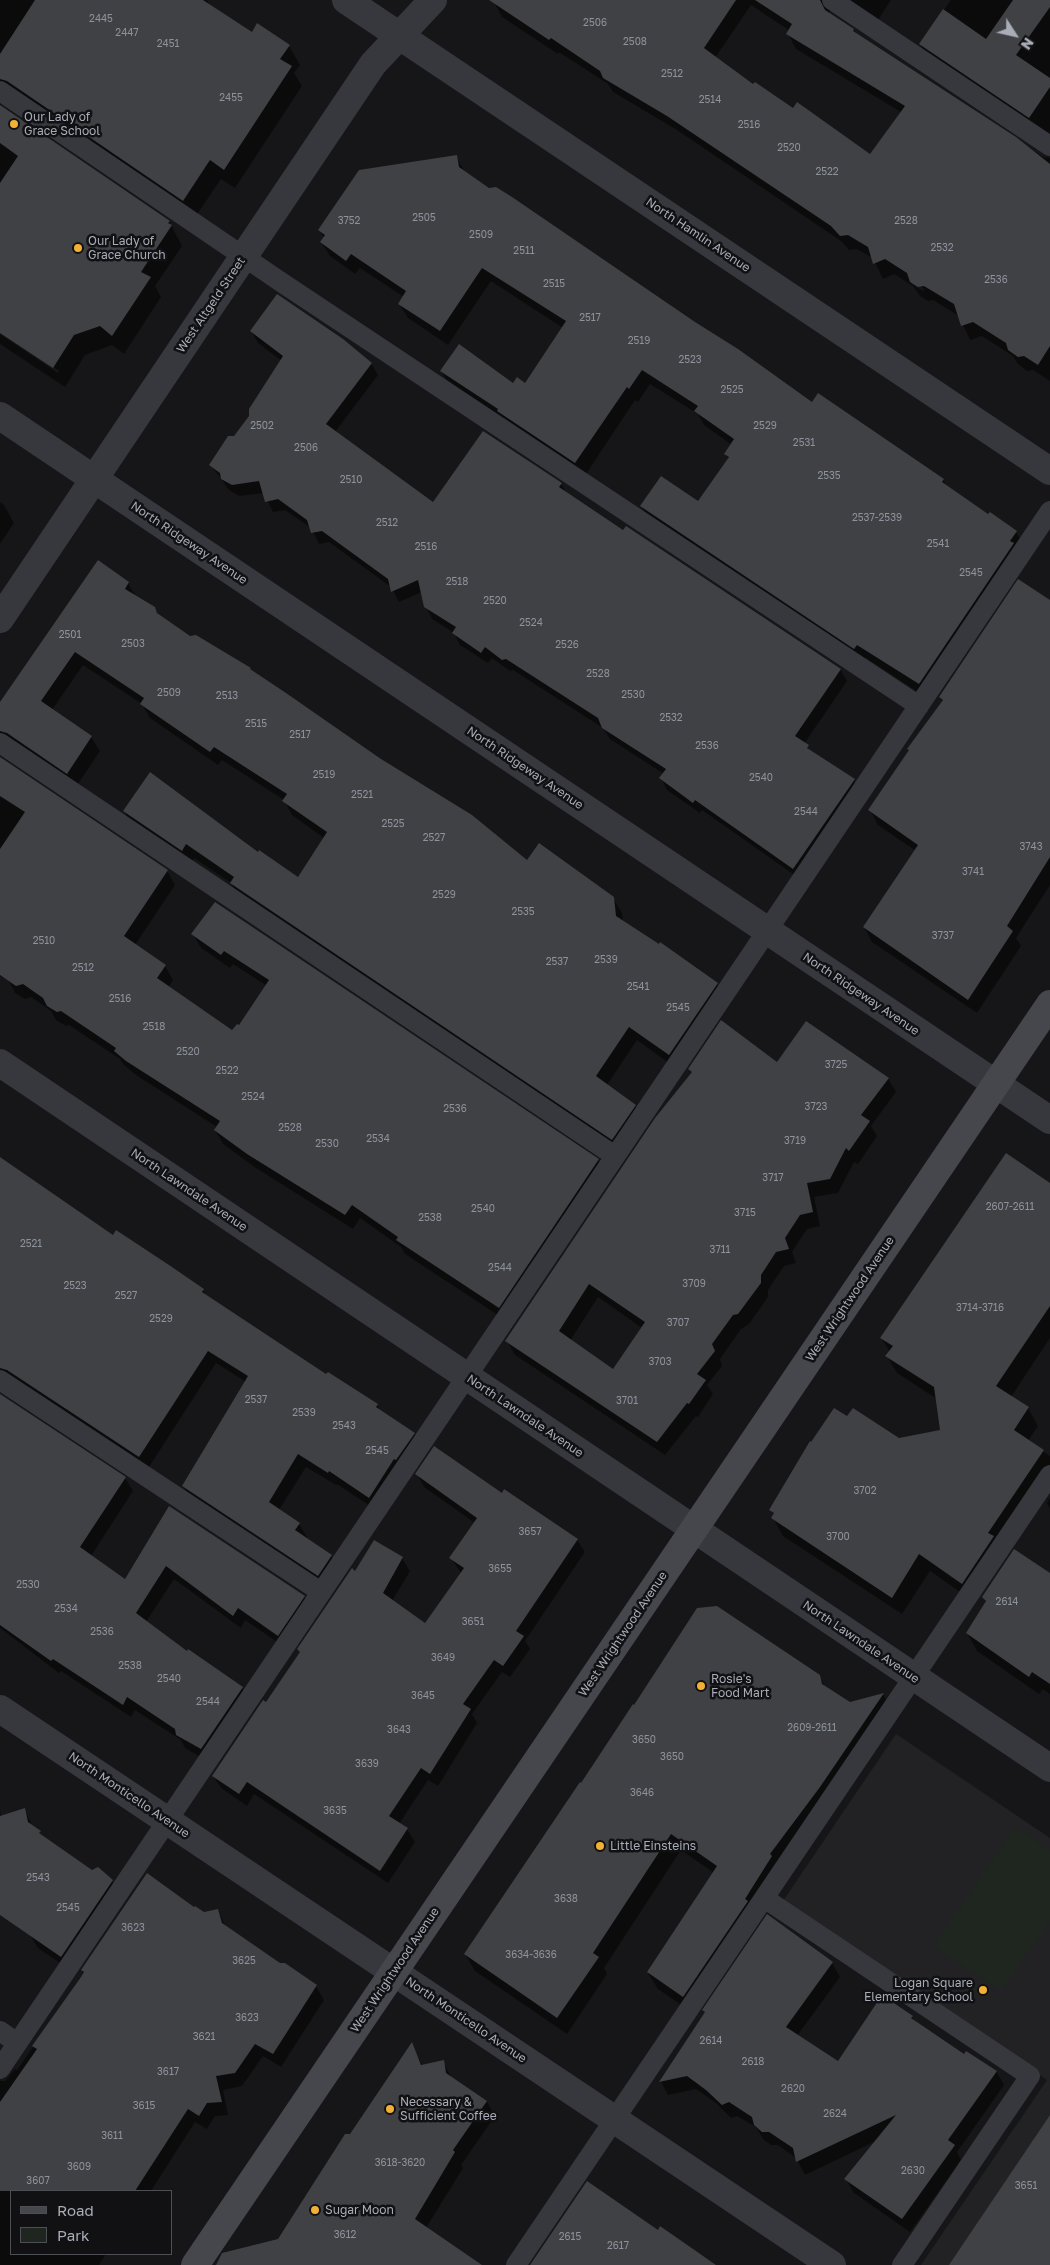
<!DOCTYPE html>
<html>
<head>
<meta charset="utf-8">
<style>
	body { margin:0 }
	#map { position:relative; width:1050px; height:2265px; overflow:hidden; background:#161618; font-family:"Golos Text",sans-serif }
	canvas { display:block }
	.legend { position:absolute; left:10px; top:2190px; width:162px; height:65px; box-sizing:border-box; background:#111113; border:1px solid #4d4f55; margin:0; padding:6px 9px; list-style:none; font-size:15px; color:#a8adb8 }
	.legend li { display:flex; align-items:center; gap:10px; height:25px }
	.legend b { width:25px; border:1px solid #4d4f55 }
	.north { position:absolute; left:990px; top:10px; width:50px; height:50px; -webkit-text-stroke:4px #111113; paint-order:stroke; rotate:125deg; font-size:14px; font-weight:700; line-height:20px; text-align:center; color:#a8adb8 }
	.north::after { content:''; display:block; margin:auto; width:18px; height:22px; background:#a8adb8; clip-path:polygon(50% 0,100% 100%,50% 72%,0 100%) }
</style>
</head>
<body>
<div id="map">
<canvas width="1050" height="2265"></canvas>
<ul class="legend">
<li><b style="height:6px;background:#45474d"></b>Road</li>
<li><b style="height:14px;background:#1e261f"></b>Park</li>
</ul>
<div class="north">N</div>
</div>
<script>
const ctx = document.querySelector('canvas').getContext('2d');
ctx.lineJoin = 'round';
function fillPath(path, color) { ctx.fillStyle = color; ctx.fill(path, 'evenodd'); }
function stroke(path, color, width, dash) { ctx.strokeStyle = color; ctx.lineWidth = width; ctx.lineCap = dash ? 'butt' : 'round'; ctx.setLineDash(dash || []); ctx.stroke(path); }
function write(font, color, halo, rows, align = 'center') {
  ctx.font = font + ' "Golos Text",sans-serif'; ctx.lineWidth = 5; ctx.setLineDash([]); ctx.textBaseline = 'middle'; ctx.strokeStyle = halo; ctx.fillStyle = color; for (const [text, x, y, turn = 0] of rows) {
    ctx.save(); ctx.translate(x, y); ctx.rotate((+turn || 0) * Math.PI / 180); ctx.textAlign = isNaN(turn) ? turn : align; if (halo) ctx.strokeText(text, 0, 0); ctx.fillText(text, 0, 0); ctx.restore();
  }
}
const built = new Path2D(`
	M896,1734l154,104v427h-129l126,-185 -264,-179z`);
const green = new Path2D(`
	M1015,1828l35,23v70l-49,70 -67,-45z`);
const shadow = new Path2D(`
	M0,0h207l3,6 42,27 37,13 11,19 -6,8 8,13 -67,102 -14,-9 -27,40 -193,-116 -1,4z
	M495,0h396l-15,23 -46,-14 -1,5 24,16 3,4 187,123 7,1v223l-17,-11 -6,1 -9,-7 -5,-8 -31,-20 -12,4 -11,-24 -26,-16 -5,1 -8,-5 -7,-10 -19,-12 -11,5 -10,-21 -16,-9 -8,1 -8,-9 -164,-111 -64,-38 -5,-8 -49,-32 -1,2 -56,-37 -8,-15zM751,5l39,26 -2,3 8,15 105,63 -31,43 -116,-69 -39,-28zM912,281l12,8 -1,2 -11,-7z
	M951,0h99v140l-122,-82 -8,-14z
	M0,107l169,114 13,25 -27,40 6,11 -37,57 -12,-9 -27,10 -20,32 -65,-43v-10l58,39 1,-2 -59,-40z
	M456,156l9,17 347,231 131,76 4,7 42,29 27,16 8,14 -97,152 -61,-40 -3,4 -213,-141 -9,-15 57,-4 31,-42 -3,-6 6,-9 -28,-20 -6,-11 -48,-30 -12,18 -3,-2 -51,77 -134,-91 -9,-15 72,14 12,-1 38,-56 -72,-47 -43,64 -40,-27 -9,-14 5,-7 -44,-29 -5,6 -25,-18 -9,-14 3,-4 -5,-8z
	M251,331l120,32 7,12 -43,57 99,72 127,-20 5,8 58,40 216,137 7,12 -43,63 8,9 42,27 6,11 -60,88 -98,-69 -2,3 -33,-23 -6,-12 3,-4 -54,-35 -7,-11 -90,-58 -3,1 -18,-13 -4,5 -28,-18 -6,-12 -22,-14 -6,-12 -4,-15 -23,10 -8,-15 -62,-45 -10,2 -8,-16 -26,-18 -12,2 -9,-19 -25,3 -10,-6 -18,-25 39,-48 32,-56 -24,-18z
	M0,502l4,3 10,18 -14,21z
	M128,583l8,14 18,11 6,9 368,244 85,37 9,15 1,9 94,62 8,14 -48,71 -40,-29 -30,45 28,20 8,14 -23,34 -381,-256 -8,-14 -37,-25 -4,6 -58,-39 -8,-14 134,43 40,24 26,-40 -32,-23 -8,-15 -62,-40 -4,5 -68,-47 -8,-14 -59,-39 -31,45 39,27 9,14 -24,36 -76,-38v-43z
	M1050,601v284l-34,53 5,8 -44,67 -105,-71 -8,-15 52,-76 -38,-26 -8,-15 73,-108 -3,-5z
	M0,759l167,112 8,14 -40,60 30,21 8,14 -5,8 65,44 7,-5 27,-41 -34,-22 -3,4 -29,-20 -8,-14 23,-30 382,256 8,14 -99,147 -102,-67 -4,-7 -41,-29 -7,11 -97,-61 -33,-24 -8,-14 2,-3 -81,-52 -12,-10 -4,-6 -51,-34 -3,1 -10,-6 -5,-9 -20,-14 -6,2 -10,-6 -6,-12 -9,-5z
	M777,1063l111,15 8,14 -25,34 6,10 -19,28 -4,-2 -16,31 -24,4 6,29 -13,3 -15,23 4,11 -12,3 -16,24v7l-19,27 -8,5 -21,30 2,7 -15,19 6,9 -15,23 -2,-1 -31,39 -150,-100 -8,-14 185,-268 -2,-4zM598,1297l44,31 -29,43 -43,-30z
	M0,1157l114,79 89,54 3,6 121,80 50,29 4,7 33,21 7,14 -45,63 -39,-26 -1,1 -30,-18 -27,43 20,14 8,13 -1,2 25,17 8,13 -13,19 -135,-89 -8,-13 63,-104 -30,-19 -69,107 -147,-85z
	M1050,1184v154l-39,59 17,11 10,18 -10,15 22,15v32l-77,113 -43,-30 -28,43 -119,-78 -10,-18 1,-3 -3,-5 76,-92 51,21 43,-8 -4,-32 -40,-26 -10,-17 3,-4 -9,-14z
	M0,1396l125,82 8,13 -42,65 35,25 44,-73 134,88 7,14 -25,38 -41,-28 -4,8 -67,-49 -28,43 41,31 55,35 8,13 -41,61 -24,-14 -4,-8 -46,-30 -4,7 -70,-46 -2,2 -59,-45z
	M417,1474l85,21 75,45 8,12 -60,89 5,8 -20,28 -8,-5 -30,42 5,9 -39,63 -10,-6 -29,44 8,5 8,13 -27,41 -134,-89 -7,12 -26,-18 -8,-12 54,-72 89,-131 19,-32 27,17 8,13 -18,30 34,24 35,-52 -10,-15 24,-35 -51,-36z
	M1050,1498v11l-3,-6z
	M1050,1574v120l-7,-5 -4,5 -62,-43 -10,-18 19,-30 -3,-6z
	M819,1675l7,14 24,15 33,-10 9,17 -199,302 -35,-24 -10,-16 66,-100 -33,-23 -77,118 3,6 -40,60 -92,-63 -10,-17z
	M24,1809l9,18 10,11 49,33 20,10 8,13 -51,75 -31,-21 -8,-13 -30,-27v-98l1,7z
	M194,1909l10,5 14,-4 8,18 54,36h4l32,22 8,14 -43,67 -18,-11 -21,30 -19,4 5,25 -13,1 -8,13 -12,-7 -44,69h-140v63h95l-7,11h-99v-184h5l10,-12 2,1 65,-93 2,-3 -2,-4z
	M768,1916l64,47 8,14 -43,59 41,27 74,-46 4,6 48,33 32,15 8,14 -47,67 4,8 -51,72 -56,-39 -8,-14 30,-38 -71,34 -9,-17 -18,-13h-7l-8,-6 -7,-12 -19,-11 -6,2 -15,-15 -20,-14 -28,6 -7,-13 45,-68 -2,-4z
	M411,2045l12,21 20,-4 9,17 35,23 8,14 -34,49 2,3 -37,60 54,37h-221l20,-25z`);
const building = new Path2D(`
	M35,0h168l49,32 5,-9 33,22 -10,14 12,7 -68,104 -14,-10 -27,41 -176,-120 -7,-2v-25z
	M489,0h247l-32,48 49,36 2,-2 38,26 4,-6 73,52 35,-48 -119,-72 6,-10 -37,-24h65l5,10 29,19 -1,2 163,106 34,27v182l-12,19 -14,-9 -6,1 -10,-7 -2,-7 -33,-21 -12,4 -7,-22 -30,-18 -6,1 -8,-5 -3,-9 -22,-14 -12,5 -5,-17 -20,-12 -8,1 -9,-10 -88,-59 -76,-51 -64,-38 -3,-7 -49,-33 -2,2z
	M1013,0h37v7l-34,48 34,23v9l-21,31 -110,-74 24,-35 43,30z
	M0,105l170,116 -2,2 4,2 -31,47 10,5 -39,59 -12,-10 -26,9 -21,33 -53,-35v-150l18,-27 -18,-13z
	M457,155l2,12 30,21 7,-1 16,10 183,125 43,27 74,53 6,-9 126,86 -2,3 46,32 2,-2 27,19 -7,10 4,2 -95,141 -62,-39 -3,4 -214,-143 21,-30 37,25 31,-44 -5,-3 10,-15 -40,-28 4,-5 -56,-36 -13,19 -2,-2 -52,76 -78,-52 1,-2 -58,-38 19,-27 54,39 4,-6 8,6 41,-62 -84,-53 -42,63 -42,-27 8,-13 -55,-37 -5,7 -26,-19 5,-7 -7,-5 41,-60z
	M277,294l66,45 29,24 -46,61 107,78 50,-71 79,52 -3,4 64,43 3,-4 215,143 -46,67 14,9 -2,3 48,31 -62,90 -98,-69 -2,3 -34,-25 7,-9 -64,-41 -4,-10 -92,-59 -4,1 -17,-13 -4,6 -29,-20 4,-6 -32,-20 -6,-27 -27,12 -3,-13 -66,-48 -11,2 -4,-13 -29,-21 -13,3 -6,-21 -27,4 -11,-6 -1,-6 -11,-8 19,-29h6l15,-20v-7l34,-53 -33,-25z
	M98,560l31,22 -4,7 30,18 2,6 33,23 6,-1 55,33 -1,1 36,24 95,66 91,56 55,45 12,-17 75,54 2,19 43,28 1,-2 58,41 -49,72 -40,-28 -33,49 40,29 -24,35 -382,-257 4,-6 -48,-33 -4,7 -59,-40 27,-39 108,80 1,-2 39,27 29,-45 -45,-31 5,-7 -73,-47 -4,5 -70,-48 4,-6 -69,-46 -34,49 51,35 -25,38 -60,-41 -7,-2v-29z
	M1018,579l32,21v257l-43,69 6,5 -45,69 -105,-73 55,-82 -50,-35 41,-60 -2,-1 36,-49 -4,-3z
	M0,757l168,113 -44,66 42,29 -9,13 75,52 5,-6 2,1 30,-45 -45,-29 -3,4 -30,-21 24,-32 384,257 -100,149 -103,-68 2,-3 -46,-32 -7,10 -98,-61 -33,-24 6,-9 -94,-60 -12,-10 2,-3 -55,-37 -4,1 -10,-6 -4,-8 -20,-14 -7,2 -16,-11v-126l25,-37 -25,-16z
	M721,1020l56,42 29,-41 83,57 -28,37 9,6 -21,30 -3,-3 -16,31 -23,4 6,29 -13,3 -15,23 4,11 -13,3 -15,23v8l-20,27 -3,4 -5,1 -21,29 3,7 -18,23 9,6 -17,24 -2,-1 -30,39 -152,-101 150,-223 37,-46 -4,-3zM589,1284l56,38 -32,47 -54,-38z
	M1006,1153l44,30v123l-54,80 33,21 -15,23 30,20 -56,83 6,3 -32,48 -43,-30 -27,44 -121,-80 3,-5 -5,-3 41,-69 1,1 23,-34 13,8 6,-8 46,30 41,-8 -6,-43 -49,-31 8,-10 -13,-8z
	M0,1157l113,78 3,-5 53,35 35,24 -2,3 124,82 2,-2 50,32 -2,3 39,26 -19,27 -2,-1 -25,39 -40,-27 -1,2 -30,-19 -29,48 31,21 -5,7 37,25 -14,21 -136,-90 66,-110 -40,-25 -69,106 -132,-87 -7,-2z
	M0,1394l126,83 -46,70 45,32 44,-73 136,90 -27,40 -40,-28 -5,8 -67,-50 -30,47 51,38 1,-2 55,38 -42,62 -25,-14 -1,-6 -48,-32 -4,8 -70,-46 -2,2 -51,-36z
	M434,1446l68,47 2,-4 74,50 -62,92 8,5 -21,30 -9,-6 -31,44 8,5 -41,65 -9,-6 -32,48 19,12 -28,43 -133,-89 -8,12 -27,-18 51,-76 3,2 34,-50 -3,-3 55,-81 3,3 19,-31 29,17 -20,36 42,30 39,-55 -15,-10 28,-40 -62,-44z
	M1014,1549l36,24v111l-18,-12 -3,5 -63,-44 20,-32 -4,-4z
	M717,1606l103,69 2,9 28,18 34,-9 -64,94 -50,67 2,2 -27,43 3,2 -65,96 -36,-25 70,-106 -46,-32 -78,119 6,4 -42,61 -93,-64 116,-172 1,1 52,-79 1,1 63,-97z
	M25,1808l3,14 13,9 -2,2 53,37 6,-3 15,13 -52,77 -61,-42v-99z
	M147,1873l47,34 1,-1 9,6 14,-3 4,14 58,40h5l32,22 -44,69 -18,-10 -20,29 -19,3 6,26 -15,1 -8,13 -11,-7 -53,82h-135v-89l37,-53 -5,-3 49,-69 3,-5 -3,-2z
	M767,1914l66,48 -47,65 52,34 44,-66 31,21 -2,2 53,36 2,-3 31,20 -49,69 7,5 -53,74 -58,-40 52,-64 -100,47 -3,-14 -24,-16h-7l-8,-7 -2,-8 -23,-15 -7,3 -16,-15 -19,-14 -28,6 46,-70 -3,-2z
	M412,2042l9,23 23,-5 2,13 41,28 -34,49 2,2 -40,67 67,46h-266l6,-12 56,-14 67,-105h5z
	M1050,2115v150h-101z
	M587,2181l71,49 2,-4 56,39h-186z`);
const lane = new Path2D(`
	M832,0l218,146
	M0,91l281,191 638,424
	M0,743l615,413
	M0,1380l321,212
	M764,1898l266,178 -128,189
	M0,2031l17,12
	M0,2069l1050,-1558
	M516,2265l534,-790`);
const street = new Path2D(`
	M346,0l704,471
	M0,416l1050,704
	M0,619l373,-555 60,-64
	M0,1063l1050,705
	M0,1709l832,556`);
const secondary = new Path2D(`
	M195,2265l855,-1261`);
const markers = [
	[14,124,5,"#f2b134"],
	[78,248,5,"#f2b134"],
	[701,1686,5,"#f2b134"],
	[600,1846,5,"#f2b134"],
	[983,1990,5,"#f2b134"],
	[390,2109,5,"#f2b134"],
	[315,2210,5,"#f2b134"]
];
const numberNames = [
	["2445",101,19],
	["2506",595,23],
	["2447",127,33],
	["2508",635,42],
	["2451",168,44],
	["2512",672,74],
	["2455",231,98],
	["2514",710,100],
	["2516",749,125],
	["2520",789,148],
	["2522",827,172],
	["2505",424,218],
	["3752",349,221],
	["2528",906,221],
	["2509",481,235],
	["2532",942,248],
	["2511",524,251],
	["2536",996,280],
	["2515",554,284],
	["2517",590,318],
	["2519",639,341],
	["2523",690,360],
	["2525",732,390],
	["2502",262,426],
	["2529",765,426],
	["2531",804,443],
	["2506",306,448],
	["2535",829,476],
	["2510",351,480],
	["2537-2539",877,518],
	["2512",387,523],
	["2541",938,544],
	["2516",426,547],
	["2545",971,573],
	["2518",457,582],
	["2520",495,601],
	["2524",531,623],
	["2501",70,635],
	["2503",133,644],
	["2526",567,645],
	["2528",598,674],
	["2509",169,693],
	["2530",633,695],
	["2513",227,696],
	["2532",671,718],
	["2515",256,724],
	["2517",300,735],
	["2536",707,746],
	["2519",324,775],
	["2540",761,778],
	["2521",362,795],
	["2544",806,812],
	["2525",393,824],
	["2527",434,838],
	["3743",1031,847],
	["3741",973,872],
	["2529",444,895],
	["2535",523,912],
	["3737",943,936],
	["2510",44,941],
	["2539",606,960],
	["2537",557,962],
	["2512",83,968],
	["2541",638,987],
	["2516",120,999],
	["2545",678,1008],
	["2518",154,1027],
	["2520",188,1052],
	["3725",836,1065],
	["2522",227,1071],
	["2524",253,1097],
	["3723",816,1107],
	["2536",455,1109],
	["2528",290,1128],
	["2534",378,1139],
	["3719",795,1141],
	["2530",327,1144],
	["3717",773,1178],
	["2607-2611",1010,1207],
	["2540",483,1209],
	["3715",745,1213],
	["2538",430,1218],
	["2521",31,1244],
	["3711",720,1250],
	["2544",500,1268],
	["3709",694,1284],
	["2523",75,1286],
	["2527",126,1296],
	["3714-3716",980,1308],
	["2529",161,1319],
	["3707",678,1323],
	["3703",660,1362],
	["2537",256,1400],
	["3701",627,1401],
	["2539",304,1413],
	["2543",344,1426],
	["2545",377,1451],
	["3702",865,1491],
	["3657",530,1532],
	["3700",838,1537],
	["3655",500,1569],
	["2530",28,1585],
	["2614",1007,1602],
	["2534",66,1609],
	["3651",473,1622],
	["2536",102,1632],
	["3649",443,1658],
	["2538",130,1666],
	["2540",169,1679],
	["3645",423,1696],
	["2544",208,1702],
	["2609-2611",812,1728],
	["3643",399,1730],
	["3650",644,1740],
	["3650",672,1757],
	["3639",367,1764],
	["3646",642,1793],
	["3635",335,1811],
	["2543",38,1878],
	["3638",566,1899],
	["2545",68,1908],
	["3623",133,1928],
	["3634-3636",531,1955],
	["3625",244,1961],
	["3623",247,2018],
	["3621",204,2037],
	["2614",711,2041],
	["2618",753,2062],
	["3617",168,2072],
	["2620",793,2089],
	["3615",144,2106],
	["2624",835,2114],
	["3611",112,2136],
	["3618-3620",400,2163],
	["3609",79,2167],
	["2630",913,2171],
	["3607",38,2181],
	["3651",1026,2186],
	["3612",345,2235],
	["2615",570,2237],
	["2617",618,2246]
];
const poiNames = [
	["Our Lady of",24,117],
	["Grace School",24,131],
	["Our Lady of",88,241],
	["Grace Church",88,255],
	["Rosie's",711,1679],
	["Food Mart",711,1693],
	["Little Einsteins",610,1846],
	["Logan Square",973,1983,"right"],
	["Elementary School",973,1997,"right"],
	["Necessary &",400,2102],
	["Sufficient Coffee",400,2116],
	["Sugar Moon",325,2210]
];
const streetNames = [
	["North Hamlin Avenue",698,235,34],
	["West Altgeld Street",211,305,-56],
	["North Ridgeway Avenue",189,543,34],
	["North Ridgeway Avenue",525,768,34],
	["North Ridgeway Avenue",861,994,34],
	["North Lawndale Avenue",189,1190,34],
	["West Wrightwood Avenue",850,1299,-56],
	["North Lawndale Avenue",525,1416,34],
	["West Wrightwood Avenue",623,1634,-56],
	["North Lawndale Avenue",861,1642,34],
	["North Monticello Avenue",129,1795,34],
	["West Wrightwood Avenue",395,1970,-56],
	["North Monticello Avenue",466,2020,34]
];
fillPath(built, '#222225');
fillPath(green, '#1e261f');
fillPath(shadow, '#0007');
fillPath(building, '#404145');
stroke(lane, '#37383d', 20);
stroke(street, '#37383d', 28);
stroke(secondary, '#45474d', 28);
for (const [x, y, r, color] of markers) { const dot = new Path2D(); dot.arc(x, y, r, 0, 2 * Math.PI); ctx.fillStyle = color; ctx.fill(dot); stroke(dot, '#111113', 2); }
write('10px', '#8e929b', null, numberNames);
write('12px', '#a8adb8', '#111113', poiNames, 'left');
write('12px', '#a8adb8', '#111113', streetNames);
</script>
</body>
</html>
